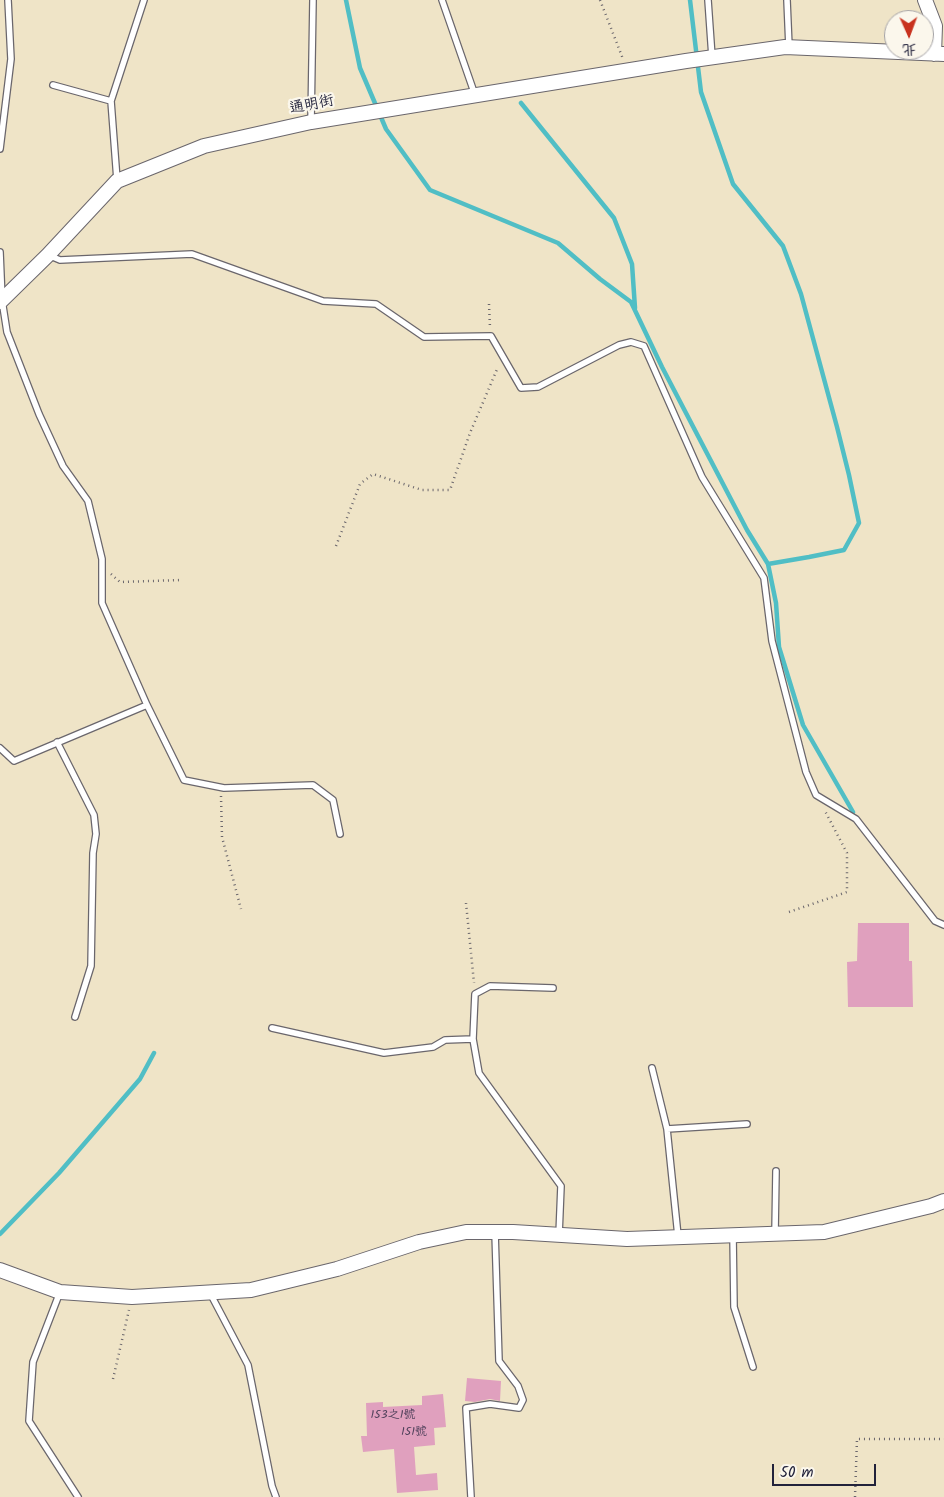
<!DOCTYPE html>
<html>
<head>
<meta charset="utf-8">
<style>
	body { margin:0 }
	#map { position:relative; width:944px; height:1497px; overflow:hidden; background:#efe4c7; font-family:Kalam,"LXGW WenKai TC",sans-serif }
	canvas { display:block }
	.north { position:absolute; left:884px; top:10px; width:50px; height:50px; box-sizing:border-box; background:#fbf7ec; border:1px solid #a4a2a5; border-radius:50%; rotate:178deg; font-size:14px; font-weight:700; line-height:20px; text-align:center; color:#22223b }
	.north::after { content:''; display:block; margin:auto; width:18px; height:22px; background:#c8321e; clip-path:polygon(50% 0,100% 100%,50% 72%,0 100%) }
	.scale { position:absolute; left:772px; top:1464px; width:104px; height:22px; box-sizing:border-box; border:2px solid #22223b; border-top:0; padding-left:6px; font-size:15px; line-height:18px; white-space:nowrap; color:#22223b; -webkit-text-stroke:4px #fbf7ec; paint-order:stroke }
</style>
</head>
<body>
<div id="map">
<canvas width="944" height="1497"></canvas>
<div class="north">北</div>
<div class="scale">50 m</div>
</div>
<script>
const ctx = document.querySelector('canvas').getContext('2d');
ctx.lineJoin = 'round';
function stroke(path, color, width, dash) { ctx.strokeStyle = color; ctx.lineWidth = width; ctx.lineCap = dash ? 'butt' : 'round'; ctx.setLineDash(dash || []); ctx.stroke(path); }
function fillPath(path, color) { ctx.fillStyle = color; ctx.fill(path, 'evenodd'); }
function write(font, color, halo, rows, align = 'center') {
  ctx.font = font + ' Kalam,"LXGW WenKai TC",sans-serif'; ctx.lineWidth = 4.5; ctx.setLineDash([]); ctx.textBaseline = 'middle'; ctx.strokeStyle = halo; ctx.fillStyle = color; for (const [text, x, y, turn = 0] of rows) {
    ctx.save(); ctx.translate(x, y); ctx.rotate((+turn || 0) * Math.PI / 180); ctx.textAlign = isNaN(turn) ? turn : align; if (halo) ctx.strokeText(text, 0, 0); ctx.fillText(text, 0, 0); ctx.restore();
  }
}
const stream = new Path2D(`
	M346,0l14,68 26,61 44,61 128,53 42,36 31,23 31,65 85,163 21,34 8,39 3,44 24,78 50,87
	M690,0l11,92 32,92 50,62 18,48 36,133 12,48 10,48 -15,27 -35,7 -41,7
	M521,103l93,115 18,46 3,44
	M0,1234l59,-61 81,-94 14,-26`);
const building = new Path2D(`
	M858,923h51v38h3l1,46h-65l-1,-45 10,-1z
	M467,1378l34,3 -1,20 -10,-2 -15,3 -10,-1z
	M443,1394l3,33 -12,1 1,17 -21,2 2,28 21,-2 1,17 -41,3 -3,-44 -31,3 -2,-16h6l-1,-33 17,-1v5l39,-2v-9z`);
const path = new Path2D(`
	M600,0l23,59
	M489,304l1,24
	M336,546l24,-62 13,-10 49,16h28l20,-57 28,-66
	M111,574l9,8 62,-2
	M221,796l1,41 19,72
	M466,903l8,80
	M789,912l58,-20v-39l-22,-42
	M113,1379l16,-69
	M855,1497l2,-58h87`);
const service = new Path2D(`
	M442,0l33,95
	M708,0l4,57
	M787,0l2,47
	M53,85l58,16
	M311,122l2,-122
	M0,149l11,-90 -3,-59
	M117,180l-6,-79 33,-101
	M0,252l2,48 5,32 32,82 24,52 25,35 14,58v44l45,102 37,75 40,8 89,-3 20,15 7,34
	M48,255l12,5 132,-6 131,47 53,3 48,33 67,-1 30,52 17,-1 81,-42 12,-3 13,4 58,131 62,101 8,63 34,131 10,23 40,24 79,102 9,4
	M57,742l37,73 2,19 -3,19 -2,113 -16,51
	M0,748l14,13 133,-56
	M272,1028l112,25 49,-6 12,-7 28,-1 2,-45 15,-8 63,2
	M473,1039l6,34 82,113 -2,49
	M652,1068l15,61 11,107
	M667,1129l80,-5
	M775,1233l1,-62
	M733,1235l1,72 19,60
	M60,1292l-27,70 -4,59 49,76
	M210,1293l38,72 24,121 4,11
	M471,1497l-5,-89 24,-4 29,4 4,-8 -5,-14 -19,-25 -4,-129`);
const tertiary = new Path2D(`
	M925,0l10,26 -1,28
	M0,302l48,-47 69,-74 87,-35 107,-24 375,-61 99,-14 159,7
	M0,1270l60,22 72,5 119,-7 86,-21 82,-27 47,-10h47l114,7 197,-7 107,-26 13,-5`);
const numberNames = [
	["153之1號",393,1416],
	["151號",414,1433]
];
const streetNames = [
	["通明街",312,106,-11]
];
stroke(stream, '#50bec5', 4.5);
fillPath(building, '#e0a0be');
stroke(service, '#6a666c', 8);
stroke(tertiary, '#6a666c', 16);
stroke(path, '#6a666c', 2.5, [1, 4]);
stroke(service, '#fff', 5.5);
stroke(tertiary, '#fff', 14);
write('12px', '#52425c', null, numberNames);
write('15px', '#22223b', '#fbf7ec', streetNames);
</script>
</body>
</html>
